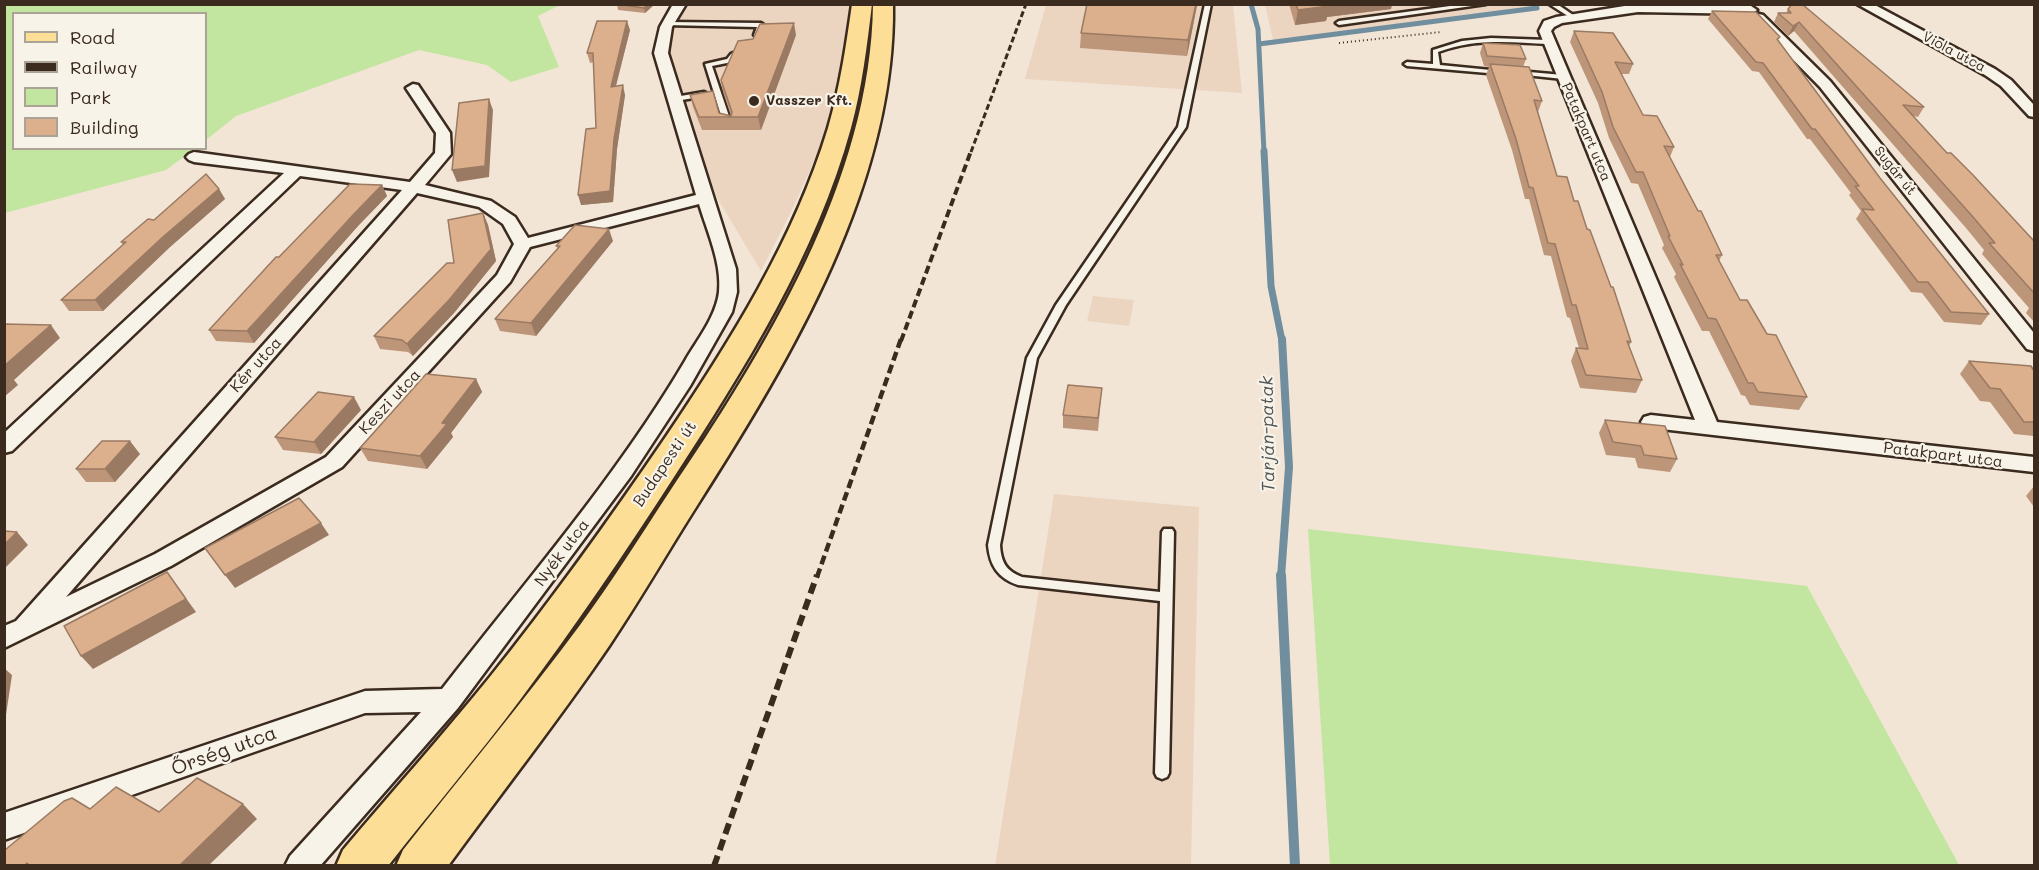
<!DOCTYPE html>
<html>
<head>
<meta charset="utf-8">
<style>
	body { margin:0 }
	#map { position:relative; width:2039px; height:870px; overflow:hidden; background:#f2e5d6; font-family:Mali,sans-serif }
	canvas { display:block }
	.frame { position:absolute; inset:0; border:6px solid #3b2a1e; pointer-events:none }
	.legend { position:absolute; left:12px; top:12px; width:195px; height:138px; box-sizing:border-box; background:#f7f3e8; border:2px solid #aca397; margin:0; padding:8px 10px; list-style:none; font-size:18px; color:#3b2a1e }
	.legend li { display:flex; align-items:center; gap:12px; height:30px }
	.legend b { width:30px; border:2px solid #aca397 }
</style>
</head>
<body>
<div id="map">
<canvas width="2039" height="870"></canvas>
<div class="frame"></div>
<ul class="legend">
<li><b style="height:8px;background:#fcde96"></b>Road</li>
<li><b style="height:8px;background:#3b2a1e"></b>Railway</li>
<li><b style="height:16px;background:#c2e59f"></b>Park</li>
<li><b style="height:16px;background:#dcaf8d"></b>Building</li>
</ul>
</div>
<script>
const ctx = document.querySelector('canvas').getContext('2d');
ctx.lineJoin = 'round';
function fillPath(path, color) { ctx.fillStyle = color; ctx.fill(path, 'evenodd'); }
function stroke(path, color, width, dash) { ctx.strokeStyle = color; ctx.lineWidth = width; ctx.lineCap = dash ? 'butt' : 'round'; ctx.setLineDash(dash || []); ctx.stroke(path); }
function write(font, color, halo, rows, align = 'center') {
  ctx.font = font + ' Mali,sans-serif'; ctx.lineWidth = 4.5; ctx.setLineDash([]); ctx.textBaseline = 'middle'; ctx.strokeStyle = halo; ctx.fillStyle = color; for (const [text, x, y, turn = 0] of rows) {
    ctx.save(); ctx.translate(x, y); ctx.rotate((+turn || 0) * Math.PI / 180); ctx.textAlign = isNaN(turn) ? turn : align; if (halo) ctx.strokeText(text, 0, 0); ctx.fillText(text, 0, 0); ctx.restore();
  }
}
const built = new Path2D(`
	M688,5h161l-3,40 -12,56 -14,47 -28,62 -31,61 -45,-75 -49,-143 -1,-13 8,-19z
	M1046,5h187l9,88 -217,-14z
	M1265,5h285l-277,35z
	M1093,296l41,4 -5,26 -42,-5z
	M1054,494l145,13 -8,358 -196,1z`);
const green = new Path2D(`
	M5,4l555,1 -22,11 21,51 -48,15 -24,-17 -68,-15 -183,66 -30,24v-126h-192v134l180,1 -28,21 -161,43z
	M1308,529l499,57 152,279h-629z`);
const streamFar3 = new Path2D(`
	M1251,4l7,25 6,123
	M1259,44l278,-36`);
const streamFar2 = new Path2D(`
	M1264,151l7,135 11,55`);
const streamFar1 = new Path2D(`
	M1281,577l8,-110 -7,-128`);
const stream = new Path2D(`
	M1281,575l14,291`);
const path = new Path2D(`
	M1339,43l102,-11`);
const service = new Path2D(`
	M1205,4h6l-25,123 -120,178 -29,53 -37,187c1,17 6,26 22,32l138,15 2,-60 2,-3h8l2,3 -5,241 -2,4 -5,2 -5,-2 -2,-4 5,-172 -142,-16c-20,-7 -28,-19 -30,-40l39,-187 29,-53 122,-178z
	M1465,4h21l-147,21 -3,-2 3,-2z
	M1549,4h8l19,13 -5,1z
	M667,22l94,1 3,2 -4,10 -3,2 -3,-2 3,-8 -92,-2 -1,-1z
	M1491,38l57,2 3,2 -3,2c-37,-2 -74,-6 -110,8l2,13 61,6v2l-2,1 -92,-8 -3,-2 3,-2 26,2v-14l29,-9z
	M733,53l3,2 -4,7 -20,4 20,59 -4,2 -4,-2 -19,-61 22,-5 4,-5z
	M1518,71l45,4 3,2 -3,2 -47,-5 -1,-1z
	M704,92l4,2 -1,2 -32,5 -4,-2 4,-2z`);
const minor = new Path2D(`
	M673,4h13l-14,23 -4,26 68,216 1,23 -5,20 -42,74 -59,90 -173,232 -138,158h-35l5,-10 131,-144 -56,1 -361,127v-27l361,-122 77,-2c83,-107 174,-211 243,-328 12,-21 31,-44 34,-69 3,-29 -12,-61 -20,-88l-169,43 -20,35 -168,185 -171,99 -167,82v-22l12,-5 386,-431 -102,-14 -288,275 -8,2v-20l280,-260 -90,-11 -5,-2 -3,-3 3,-3 5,-2 216,30 25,-29 1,-20 -30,-45 7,-4 5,1 32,48 1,21 -26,31 66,16 24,16 13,21 168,-43 -42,-142 6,-26zM417,193l62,14 24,17 11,20 -17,31 -171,182 -171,97 -89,43z
	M1637,4l114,2 6,4 -6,4 -113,-2 -76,11 -8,4 -3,4 166,391 317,35v15l-390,-45 -3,-5 3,-5 7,-2 44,5 -156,-389 5,-10 12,-4z
	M1857,4h16l122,65 16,11 23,25v12l-5,-1 -28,-30 -16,-11z
	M1759,14l4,1 67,66 204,252v18l-7,-2 -207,-262 -65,-66 -2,-3 2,-3z`);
const primary = new Path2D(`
	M852,4h20c-5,42 -10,84 -21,124 -35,127 -106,240 -177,349 -49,76 -100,151 -154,223 -42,56 -88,110 -132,166h-52l7,-16c48,-57 99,-114 146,-172 62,-77 120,-158 176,-240 65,-96 129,-198 163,-310 12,-41 18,-82 24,-124z
	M873,4h20c3,179 -102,354 -195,500 -30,47 -58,96 -89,142 -51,75 -108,147 -161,220h-52l7,-16c59,-75 120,-148 177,-225 31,-42 59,-87 88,-131 96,-142 203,-314 205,-490z`);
const railFar3 = new Path2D(`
	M971,152l55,-148`);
const railFar2 = new Path2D(`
	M901,341l70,-190`);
const railFar1 = new Path2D(`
	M817,577l84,-238`);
const rail = new Path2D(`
	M714,866l103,-291`);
const wall = new Path2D(`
	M617,4h38l-10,9 -27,-3z
	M1087,4h110l-10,52 -107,-8 1,-15z
	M1289,4h103l-1,5 -64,8 -1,4 -31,4z
	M1788,9l136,98 -6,10 -5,-1 34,37 87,88v81l-8,-9 3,-5 -47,-54 2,-4 -18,-22 -172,-197 -6,5 -14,-14 4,-9h8z
	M1712,11l68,26 -2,3 102,138 109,136 -8,11 -37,-3 -22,-29 -11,-1 -55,-73 5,-8 -12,-16 2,-2 -41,-54h-3l-48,-67 -7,-1 -44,-52z
	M630,30l-14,56 9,9 -8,54 -4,53 -32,3 15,-77 -2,-66 -4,1 -3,-10z
	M1574,31l59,33 -4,10h-8l22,41 31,32 -4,10 52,98 -3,6 21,39 27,34 40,63 -8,13 -49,-5 -5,-9 -4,-1 -32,-64h-7l-28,-54 2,-3 -14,-26 2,-3 -26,-61 -7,-1 -22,-45 -11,-35 -28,-61z
	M796,35l-35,95h-59l-9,-23 -3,-12 29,18 12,3 -8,-24 -2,-12z
	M1483,43l43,16 -3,8 19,34 -4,11 19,64 17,25 13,28 44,113 -2,4 13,34 -6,13 -56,-5 -9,-27 5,-13h3l-9,-30 -3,-1 -16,-61 -7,-1 -15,-56h-4l-13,-49 -26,-75 3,-8 -5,-1 -4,-13z
	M382,185l5,11 -29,30 -104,117 -38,-2 -7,-11 70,-73z
	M219,189l6,10 -55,48 -67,64h-34l-8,-11 62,-55 -2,-3 33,-22z
	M483,213l5,12 8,36 -42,52 -41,43 -5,-4 -28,-3 -6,-13 80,-73z
	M613,241l-77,95 -36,-5 -5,-12 63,-70 -2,-3z
	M1969,361l65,10v65l-20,-2 -24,-32 -10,-1 -20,-27z
	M476,379l6,13 -31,41 2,4 -26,32 -59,-8 -8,-13z
	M1102,388l-4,43 -35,-3v-13z
	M361,410l-40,44 -38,-4 -8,-13z
	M1605,420l72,39 -7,13 -32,-4 -3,-10 -29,-3 -7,-22z
	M140,454l-25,28h-29l-10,-13z
	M2034,486v21l-8,-11z`);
const shadedWall = new Path2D(`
	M648,4h7l-10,9 -1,-5z
	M1196,4h1v2l-10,50 1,-16z
	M1326,4h66l-1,5 -64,8 -1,4 -31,4 3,-15z
	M627,21l3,9 -17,67 -2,-10z
	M1799,22l-5,9 -6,5 5,-10z
	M794,23l2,12 -35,95 -3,-13z
	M623,85l2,10 -8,54 -4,53 -32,3 -3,-10 36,-56z
	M489,99l4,11 -4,67 -32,5 -5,-12z
	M382,185l5,11 -29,30 -104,117 -7,-12 106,-116z
	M219,189l6,10 -55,48 -67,64 -8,-11 69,-64z
	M483,213l5,12 8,36 -42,52 -41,43 -6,-12z
	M609,229l4,12 -77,95 -5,-13z
	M51,325l9,13 -46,42 4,5 -14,12v-31z
	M476,379l6,13 -31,41 2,4 -26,32 -7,-13 22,-33z
	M354,397l7,13 -40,44 -7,-12z
	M130,441l10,13 -25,28 -10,-13z
	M321,523l8,12 -94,53 -10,-13z
	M17,532l11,13 -24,24v-24z
	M167,572l29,40 -103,57 -12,-13z
	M4,668l8,7 -6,40 -2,1z
	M243,804l14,15 -49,47h-29z`);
const building = new Path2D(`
	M617,4h31l-4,4z
	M1087,4h109l-8,36 -107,-7z
	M1296,4h32l1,2 -31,4z
	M1792,4h10l122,103 -21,-2 44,48h4l22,22 61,66v52l-45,-50h6l-22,-26 -174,-195 -6,4 -15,-13h13l-3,-4z
	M1712,11l44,1 24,25 -3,2 103,139 109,136 -38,-2 -23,-30h-10l-56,-73 12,1 -19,-24h4l-44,-57h-3l-49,-66 -7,-1z
	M597,21h30l-16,66 12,-2 -9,54 -4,52 -32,4 8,-66 10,-1 -3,-75h-6z
	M794,23l-36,94h-59l-9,-22 23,-4 6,22 12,3 1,-4 -11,-32 17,-39 15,-2 7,-15z
	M1574,31l39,2 20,31 -18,-2 28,53 14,1 17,31 -10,-1 34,65h3l21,44h-6l24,45h7l20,34 9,1 31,62 -49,-5 -5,-9h-5l-32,-64 -8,-1 -28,-54 3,1 -15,-29h2l-27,-64h-7l-23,-45 -11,-35z
	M1483,43l37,2 6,14 -39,-3z
	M1490,64l39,3 13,34 -8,-1 23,76 10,1 7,24h4l9,28 3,1 21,57h2l18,55 -4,-1 15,39 -56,-5 -10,-27 12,1 -12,-44h-4l-17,-61 -7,-1 -15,-55 -4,-1 -13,-48z
	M489,99l-4,67 -33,4 7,-67z
	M206,174l13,15 -55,47 -69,64h-34l65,-58h-5l27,-23 6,1z
	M350,184l32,1 -29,30 -106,116 -38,-1 67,-73h3z
	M483,213l8,36 -42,51 -42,44 -5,-4 -28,-4 73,-73h7l-6,-43z
	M575,225l34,4 -78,94 -36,-4 65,-73h-4z
	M4,324l47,1 -47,41z
	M1969,361l62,5 3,5v51h-10l-24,-33 -10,-1z
	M426,374l50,5 -34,44 5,1 -27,32 -60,-8z
	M1068,385l34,3 -4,30 -35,-3z
	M318,392l36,5 -40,45 -39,-5z
	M1605,420l60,6 12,33 -33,-4 -3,-9 -28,-4z
	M102,441h28l-25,28h-29z
	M299,498l22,25 -96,52 -20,-27z
	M4,531l13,1 -13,13z
	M167,572l19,27 -105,57 -17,-30z
	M197,778l46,26 -64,62h-149l-3,-3 -3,3h-20v-17l1,1 59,-49 8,-3 18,11 26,-22 43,25z`);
const markers = [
	[754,101,6,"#3b2a1e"]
];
const farStreetnames = [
	["Viola utca",1954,52,28],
	["Patakpart utca",1586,132,67],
	["Sugár út",1895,171,51]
];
const farPoinames = [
	["Vasszer Kft.",766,101]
];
const streetNames = [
	["Kér utca",256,365,-48],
	["Keszi utca",390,402,-47],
	["Patakpart utca",1943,455,7],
	["Budapesti út",665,464,-56],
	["Nyék utca",562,553,-53]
];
const waterNames = [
	["Tarján-patak",1268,434,-91]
];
const nearStreetnames = [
	["Őrség utca",224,751,-20]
];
fillPath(built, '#ebd5c0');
fillPath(green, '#c2e59f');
stroke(streamFar3, '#708e9e', 5);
stroke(streamFar2, '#708e9e', 7);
stroke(streamFar1, '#708e9e', 8);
stroke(stream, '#708e9e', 10);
stroke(service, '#3b2a1e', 5);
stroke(minor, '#3b2a1e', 5);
stroke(primary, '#3b2a1e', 5);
stroke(path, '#3b2a1e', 2, [1, 3]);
fillPath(service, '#f7f3e8');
fillPath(minor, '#f7f3e8');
fillPath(primary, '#fcde96');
stroke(railFar3, '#3b2a1e', 3, [6, 3]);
stroke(railFar2, '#3b2a1e', 4, [8, 4]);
stroke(railFar1, '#3b2a1e', 4.5, [9, 4.5]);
stroke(rail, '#3b2a1e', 6, [11, 6]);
fillPath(wall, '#bd9679');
fillPath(shadedWall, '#9a7a63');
fillPath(building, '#dcaf8d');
stroke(building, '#9a7a63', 1.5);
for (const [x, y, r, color] of markers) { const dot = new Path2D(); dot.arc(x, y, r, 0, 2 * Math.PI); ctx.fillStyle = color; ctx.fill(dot); stroke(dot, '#f7f3e8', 2); }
write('14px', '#3b2a1e', '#f7f3e8', farStreetnames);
write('bold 14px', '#3b2a1e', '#f7f3e8', farPoinames, 'left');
write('16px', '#3b2a1e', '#f7f3e8', streetNames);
write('italic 18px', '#515454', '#f7f3e8', waterNames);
write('20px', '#3b2a1e', '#f7f3e8', nearStreetnames);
</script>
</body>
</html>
